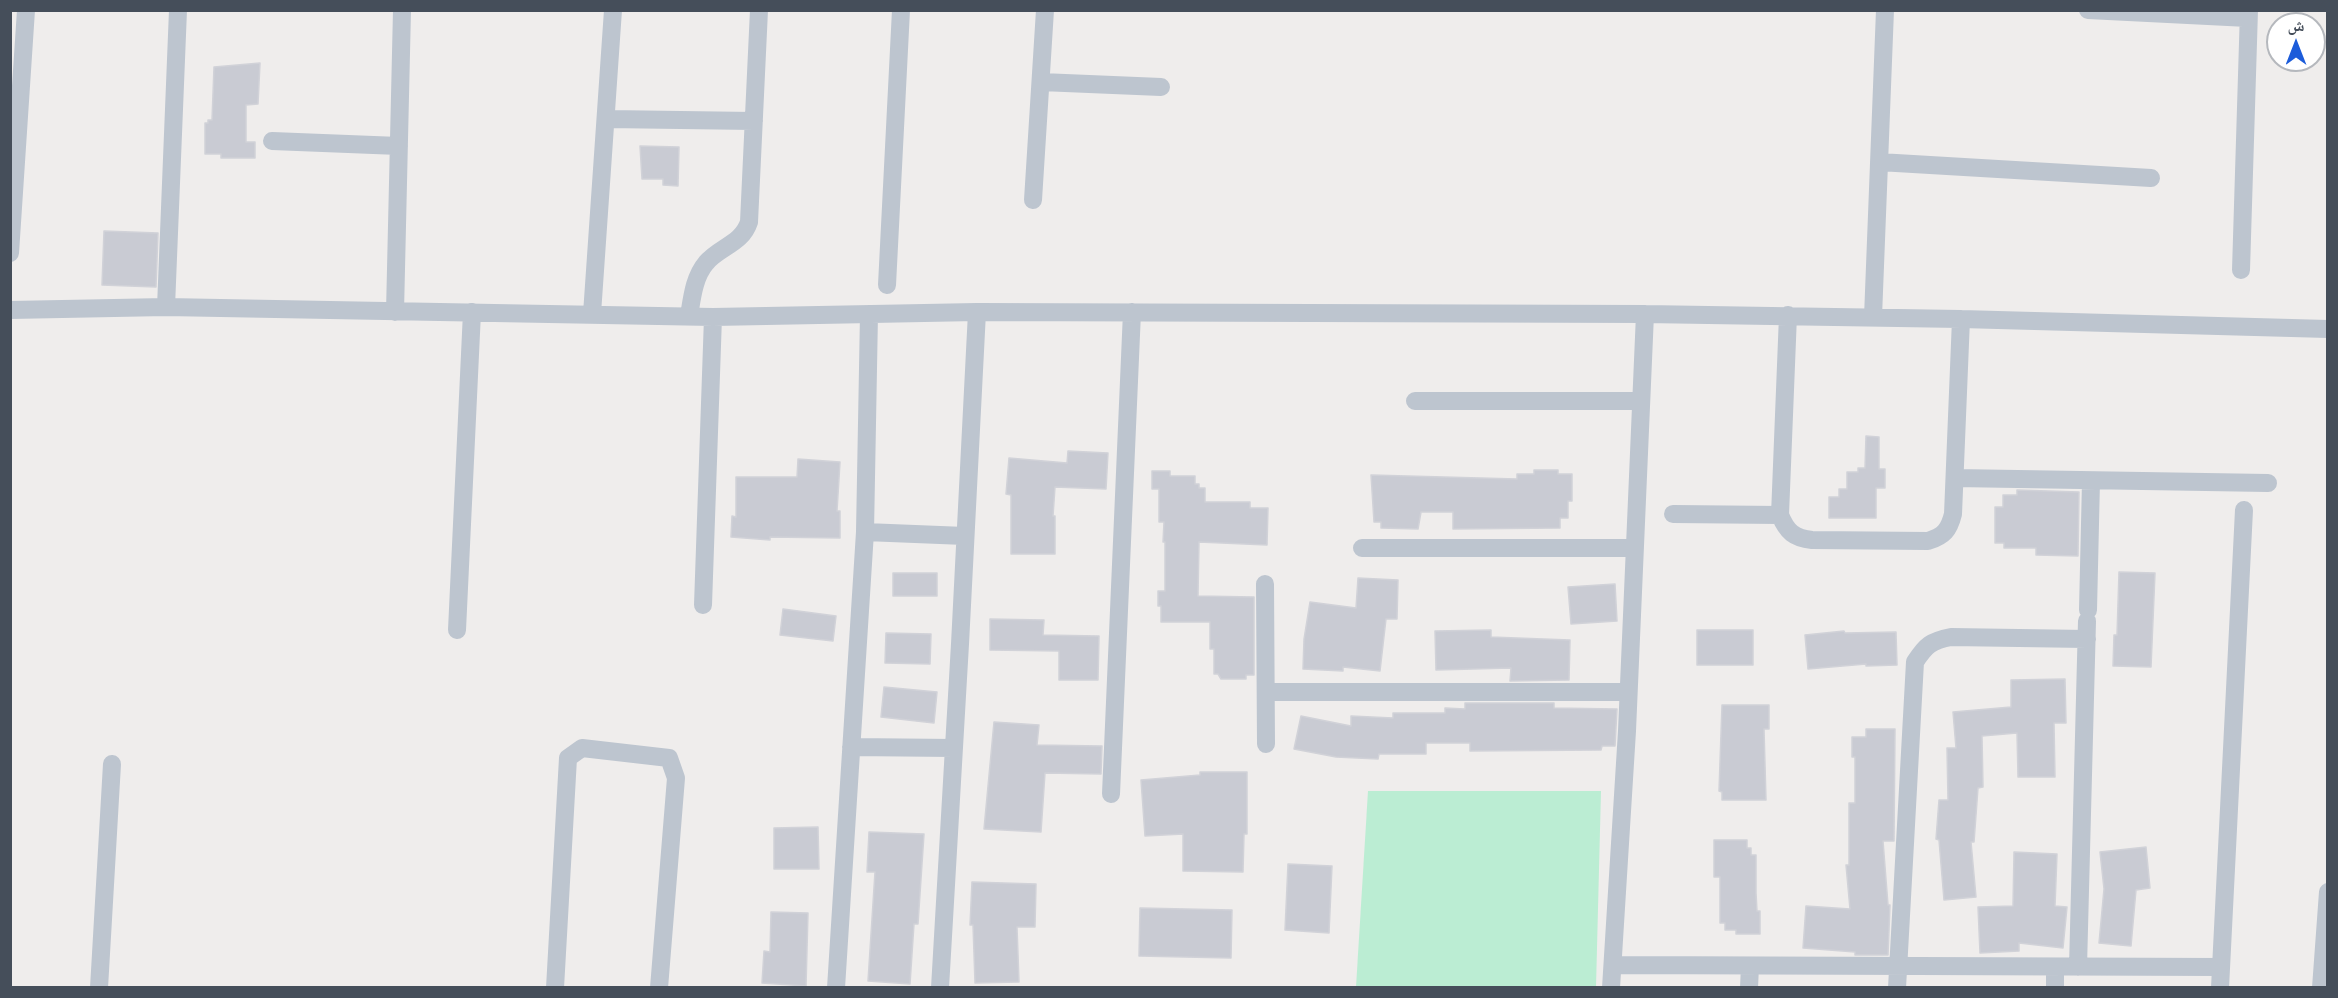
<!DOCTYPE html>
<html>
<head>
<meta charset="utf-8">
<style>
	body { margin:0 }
	#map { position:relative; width:2338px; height:998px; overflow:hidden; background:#efedec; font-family:"Fira Sans","Noto Naskh Arabic",sans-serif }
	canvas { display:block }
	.frame { position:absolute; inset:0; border:12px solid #454e5a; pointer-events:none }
	.north { position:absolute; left:2266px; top:12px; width:60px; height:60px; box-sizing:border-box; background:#fff; border:2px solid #b5b8bd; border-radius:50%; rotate:0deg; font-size:16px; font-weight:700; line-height:24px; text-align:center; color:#454e5a }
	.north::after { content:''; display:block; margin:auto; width:21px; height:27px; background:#1c5cda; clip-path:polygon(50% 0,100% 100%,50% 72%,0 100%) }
</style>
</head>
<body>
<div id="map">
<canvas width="2338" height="998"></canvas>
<div class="frame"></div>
<div class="north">ش</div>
</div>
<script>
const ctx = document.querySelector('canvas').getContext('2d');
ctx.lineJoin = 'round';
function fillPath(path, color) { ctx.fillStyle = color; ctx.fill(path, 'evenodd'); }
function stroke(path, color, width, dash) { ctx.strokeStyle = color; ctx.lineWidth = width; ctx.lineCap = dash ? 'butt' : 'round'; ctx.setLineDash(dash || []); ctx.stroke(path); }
const green = new Path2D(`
	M1368,791h233l-5,196h-240z`);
const building = new Path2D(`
	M260,63l-2,41 -12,1v37h9v16h-34v-4h-16v-31h3v-3h4l2,-53z
	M640,146l39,1 -1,39 -15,-1v-6h-21z
	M104,231l54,2 -2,54 -54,-2z
	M1866,436l13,1v32h6v19h-9v30h-47v-21h10v-8h8v-17h11v-4h7z
	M1068,451l40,2 -2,36 -51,-2 -2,29h2v38h-44v-59l-5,-1 3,-36 58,5z
	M798,459l42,3 -3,49h3v27l-70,-1v3l-39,-3 1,-21 4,1v-40h61z
	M1534,470h24v4h14v27h-4v17h-8v10l-107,1v-17h-32l-3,17 -37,-1v-6h-7l-3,-47 146,4v-5h17z
	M1152,471h18v5h25v8h4v4h6v14h45v6h18l-1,37 -68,-3 -1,54 56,1v78h-8v4h-25l-3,-5h-4v-25h-4v-27h-49v-16h-3v-15h7v-49h-2l1,-20h-5v-33h-7z
	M2017,490l62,2 -1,64 -42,-1v-7h-32v-5h-9v-36h8v-12h14z
	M2119,572l36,1 -4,94 -38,-1 1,-31h3z
	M893,573h44v23h-44z
	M1358,578l40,2 -1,39h-11l-6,52 -37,-4v4l-40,-2 1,-30 6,-37 46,6z
	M1615,584l2,37 -46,3 -3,-37z
	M783,609l53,7 -3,25 -53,-6z
	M990,619l54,1 -1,15 56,1 -1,44h-39v-29l-69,-1z
	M1491,630v7l79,3 -1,40 -59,1 1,-13 -75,2 -1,-39z
	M1697,630h56v35h-56z
	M1844,631l1,2 51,-1 1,33 -31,1v-2l-58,5 -3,-34z
	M886,633l45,1 -1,30 -45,-1z
	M2065,679l1,44h-12l1,54h-37l-1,-44 -35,3 1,51 -5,1 -4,54h-3l5,55 -32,3 -5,-60 -3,-1 3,-39h9l-1,-52h9l-3,-36 58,-5v-27z
	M884,687l53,5 -3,31 -53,-6z
	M1465,703h89v5l63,1 -2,37h-13l-1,4 -131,1v-8h-44v11h-47l-1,5 -42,-2 -42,-8 7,-33 50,10v-10l42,2v-5h52v-5l20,1z
	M1722,705h47v24h-5l2,71h-44v-8l-3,-1z
	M994,722l45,3 -2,20 65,1 -1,28 -56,-1 -4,59 -57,-3z
	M1866,729h29l-1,112h-11l5,64h2l-2,50h-33v-3l-52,-4 3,-42 44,3 -4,-44h3v-62h6v-46h-3v-20h14z
	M1200,772h47v62h-3l-1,38 -60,-1v-37l-38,2 -4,-56 59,-5z
	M818,827l1,42h-45v-41z
	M869,832l55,2 -6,90h-4l-4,60 -42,-3 7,-109h-8z
	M1714,840h33v8h4v7h5v38l1,18h3v23h-24v-4h-11v-7h-5v-46h-6z
	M2146,847l4,41 -14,2 -5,56 -32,-3 5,-54 -4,-37z
	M2014,852l43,2 -2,52 12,1 -4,41 -44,-5v8l-39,2 -2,-46 35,-1z
	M1288,864l44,2 -3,67 -44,-3z
	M972,882l64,2 -1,43h-18l2,55 -44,1 -2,-58h-3z
	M1140,908l92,2 -1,48 -92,-2z
	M771,912l37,1 -2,73 -44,-3 2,-32 6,1z`);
const minor = new Path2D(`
	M2088,10l160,8
	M1041,82l120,5
	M607,119l147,2
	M272,141l127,5
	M1879,162l272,16
	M1033,200l12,-190
	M10,253l16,-243
	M2241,270l8,-260
	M887,285l14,-275
	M166,307l12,-297
	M10,310l156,-3 547,10 264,-5 668,2 316,5 367,10
	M395,312l7,-302
	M592,314l21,-304
	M1788,315l-8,200c7,17 14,23 32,25l116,1c16,-5 21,-11 25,-27l8,-195
	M689,316c3,-18 5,-39 17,-53 13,-16 36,-19 43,-41l10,-212
	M1873,317l12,-307
	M1415,401h226
	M1955,478l313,5
	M1673,514l107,1
	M865,532l100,4
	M1362,548h272
	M1265,584l1,160
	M703,605l10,-288
	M2088,610l3,-129
	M457,630l15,-318
	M1266,692h362
	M851,747l103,1
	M1111,794l21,-482
	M1613,965l608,2
	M2078,967l9,-346
	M99,988l13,-224
	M555,988l13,-230 14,-10 87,10 7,20 -17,210
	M836,988l29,-456 4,-218
	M940,988l20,-344 17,-332
	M1611,988l16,-257 18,-417
	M1749,988l1,-22
	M1897,988l18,-326c11,-17 16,-21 36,-25l136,2
	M2055,988v-21
	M2220,988l24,-478
	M2321,988l7,-96`);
fillPath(green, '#bbedd3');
fillPath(building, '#c9cbd3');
stroke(building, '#d1d2d8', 1.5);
stroke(minor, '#bdc5cf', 18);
</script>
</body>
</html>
